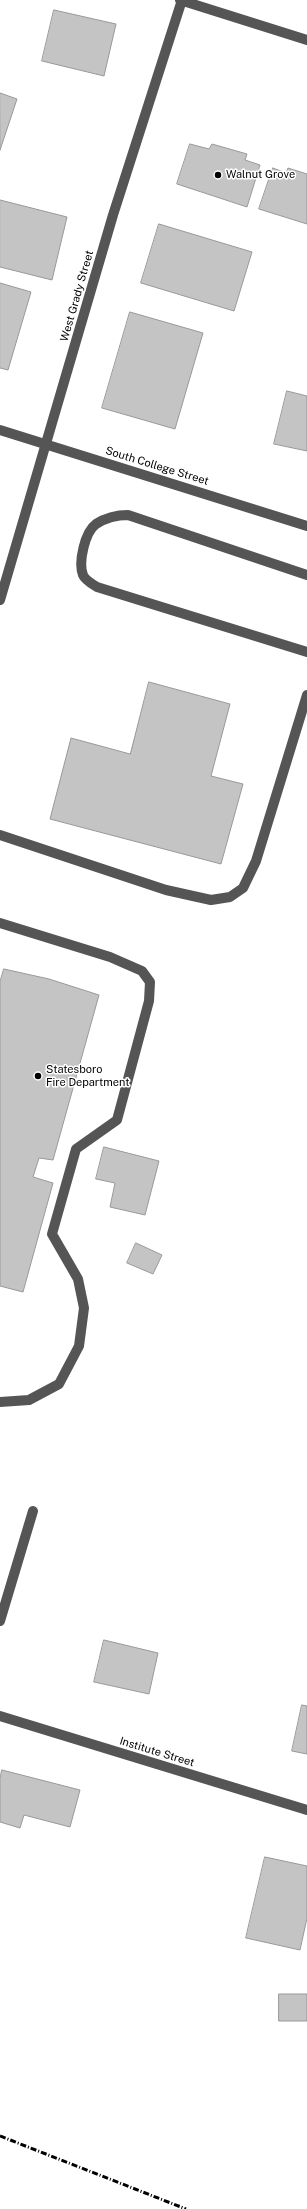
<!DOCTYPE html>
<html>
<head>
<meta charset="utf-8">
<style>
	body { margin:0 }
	canvas { display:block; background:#fff }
</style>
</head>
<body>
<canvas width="307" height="2209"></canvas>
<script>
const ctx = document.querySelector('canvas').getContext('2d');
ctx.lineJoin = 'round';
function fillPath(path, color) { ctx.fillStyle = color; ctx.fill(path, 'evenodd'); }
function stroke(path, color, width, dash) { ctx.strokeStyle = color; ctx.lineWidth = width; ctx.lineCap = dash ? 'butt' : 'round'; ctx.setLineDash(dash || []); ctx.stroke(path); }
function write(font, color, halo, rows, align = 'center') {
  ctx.font = font + ' "Public Sans",sans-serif'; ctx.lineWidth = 3; ctx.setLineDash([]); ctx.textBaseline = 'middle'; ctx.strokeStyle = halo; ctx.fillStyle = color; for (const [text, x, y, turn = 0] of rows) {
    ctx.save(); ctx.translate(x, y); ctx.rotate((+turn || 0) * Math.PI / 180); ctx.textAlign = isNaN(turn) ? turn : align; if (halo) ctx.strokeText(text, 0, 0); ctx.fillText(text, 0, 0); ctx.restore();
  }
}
const building = new Path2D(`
	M54,10l62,14 -12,52 -62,-15z
	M0,93l17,6 -17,51z
	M190,144l19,5 3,-5 35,10 -2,6 15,5 -13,42 -70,-23z
	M273,168l13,5 2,-5 19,6v50l-48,-15z
	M0,200l67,17 -15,63 -52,-13z
	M159,224l93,28 -18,59 -93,-28z
	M0,283l31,9 -23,78 -8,-2z
	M130,312l73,21 -28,96 -73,-21z
	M287,391l20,5v55l-33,-7z
	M149,682l81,22 -19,72 32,8 -22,80 -171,-45 21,-81 59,16z
	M4,969l45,10 50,16 -46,165 -14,-2 -6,19 20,6 -30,109 -23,-6v-304z
	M104,1147l55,14 -14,54 -35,-8 5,-24 -19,-4z
	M136,1243l26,12 -9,19 -26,-11z
	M104,1640l54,13 -9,41 -55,-12z
	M302,1705l5,1v48l-15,-3z
	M2,1770l78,20 -10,37 -46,-12 -4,13 -20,-6v-43z
	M265,1857l42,9v52l-7,32 -54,-12z
	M279,1994h28v27h-28z`);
const minor = new Path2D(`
	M180,0l127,40
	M0,430l307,96
	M307,575l-179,-60c-12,0 -21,2 -32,9 -11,8 -18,38 -13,51 2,5 9,9 14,12l210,65
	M0,600l113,-385 69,-215
	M0,835l166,55 45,10 19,-3 13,-9 13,-27 51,-166
	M0,923l110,34 32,14 8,11 -1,19 -32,119 -41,29 -24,85 26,45 6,29 -5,38 -20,38 -30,16 -29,2
	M0,1621l33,-110
	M0,1716l307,94`);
const rail = new Path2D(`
	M0,2136l186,73`);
const markers = [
	[218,175,4,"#000"],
	[38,1076,4,"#000"]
];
const poiNames = [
	["Walnut Grove",226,175],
	["Statesboro",46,1070],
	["Fire Department",46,1083]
];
const streetNames = [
	["West Grady Street",77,296,-74],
	["South College Street",157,466,17],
	["Institute Street",157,1752,17]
];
fillPath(building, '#c4c4c4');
stroke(building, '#999', 1);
stroke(minor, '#555', 10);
stroke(rail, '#000', 3, [6, 2, 1, 2]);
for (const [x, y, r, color] of markers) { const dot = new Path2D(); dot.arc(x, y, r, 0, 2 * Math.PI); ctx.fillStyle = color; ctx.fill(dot); stroke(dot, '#fff', 1.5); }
write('11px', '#000', '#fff', poiNames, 'left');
write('11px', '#000', '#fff', streetNames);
</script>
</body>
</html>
